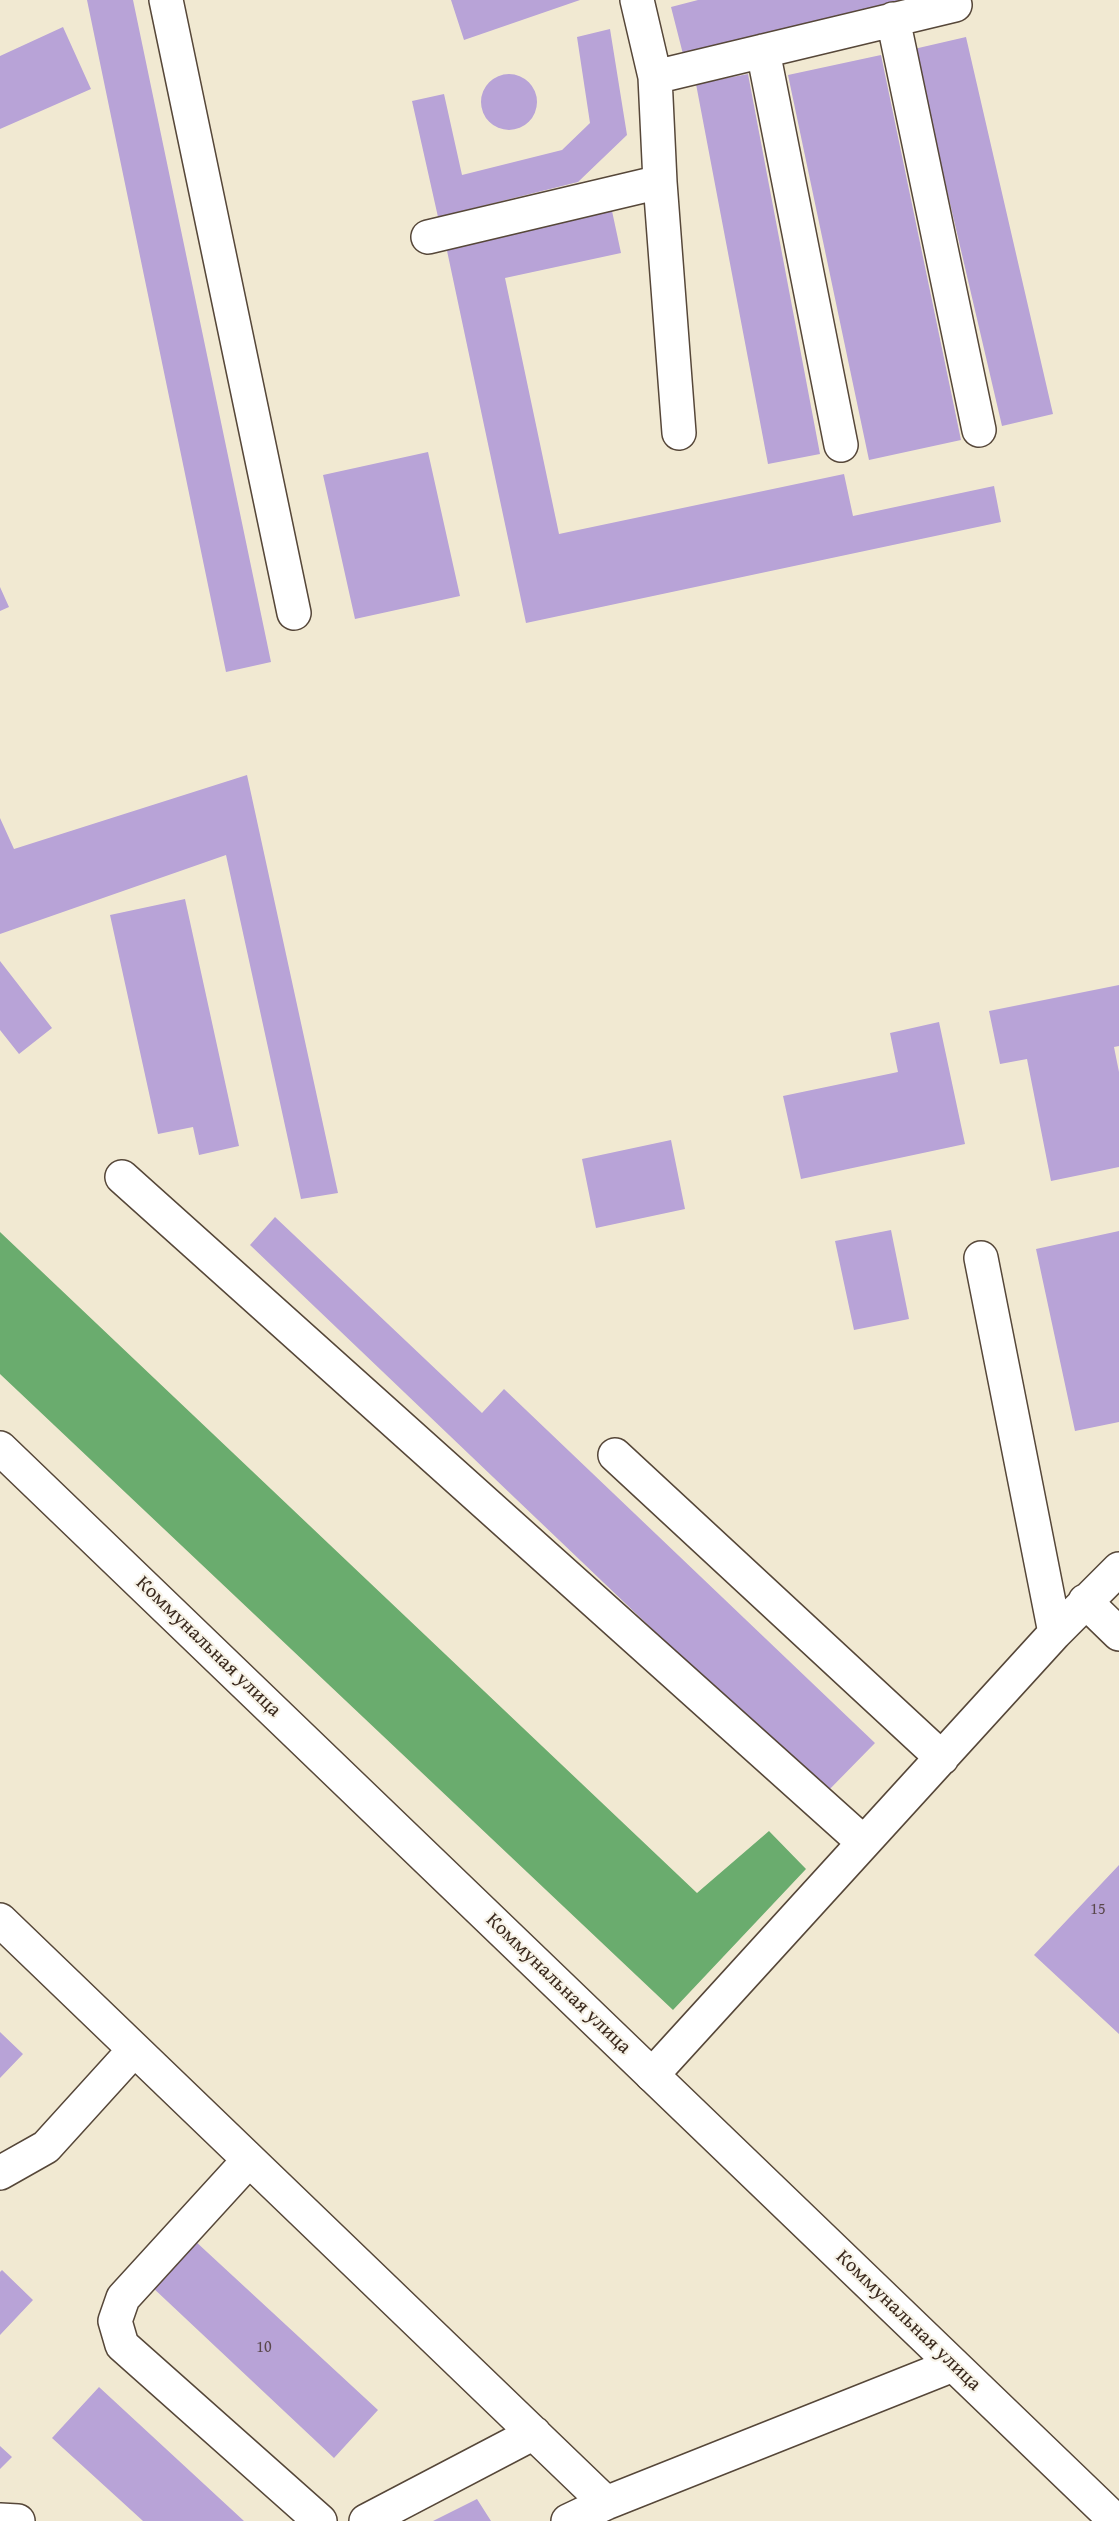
<!DOCTYPE html>
<html>
<head>
<meta charset="utf-8">
<style>
	body { margin:0 }
	canvas { display:block; background:#f1e9d2 }
</style>
</head>
<body>
<canvas width="1119" height="2521"></canvas>
<script>
const ctx = document.querySelector('canvas').getContext('2d');
ctx.lineJoin = 'round';
function fillPath(path, color) { ctx.fillStyle = color; ctx.fill(path, 'evenodd'); }
function stroke(path, color, width, dash) { ctx.strokeStyle = color; ctx.lineWidth = width; ctx.lineCap = dash ? 'butt' : 'round'; ctx.setLineDash(dash || []); ctx.stroke(path); }
function write(font, color, halo, rows, align = 'center') {
  ctx.font = font + ' "Gentium Book Plus",serif'; ctx.lineWidth = 4.5; ctx.setLineDash([]); ctx.textBaseline = 'middle'; ctx.strokeStyle = halo; ctx.fillStyle = color; for (const [text, x, y, turn = 0] of rows) {
    ctx.save(); ctx.translate(x, y); ctx.rotate((+turn || 0) * Math.PI / 180); ctx.textAlign = isNaN(turn) ? turn : align; if (halo) ctx.strokeText(text, 0, 0); ctx.fillText(text, 0, 0); ctx.restore();
  }
}
const forest = new Path2D(`
	M0,1232l697,661 72,-62 37,38 -133,141 -673,-636z`);
const building = new Path2D(`
	M87,0h46l138,662 -45,10z
	M451,0h129l-116,40z
	M698,0h208l-222,58 -13,-51z
	M63,27l28,62 -91,40v-73z
	M610,29l17,106 -49,47 -140,35 -26,-116 32,-7 18,81 100,-25 28,-27 -13,-86z
	M966,37l87,377 -51,12 -88,-377z
	M881,55l80,385 -92,20 -81,-385z
	M481 102a28 28 0 1 1 56 0a28 28 0 1 1-56 0Z
	M748,74l72,380 -52,10 -72,-380z
	M612,211l9,42 -116,25 54,256 285,-60 9,42 141,-30 7,36 -475,101 -80,-377z
	M428,452l32,144 -105,23 -32,-144z
	M0,587l9,20 -9,4z
	M247,775l91,418 -37,6 -75,-344 -226,79v-116l14,31z
	M185,899l54,247 -40,9 -6,-28 -35,7 -48,-219z
	M0,961l52,67 -33,26 -19,-24z
	M1119,985v61l-5,1 5,25v95l-68,14 -24,-122 -27,5 -11,-53z
	M939,1022l26,122 -164,35 -18,-83 115,-24 -8,-39z
	M671,1140l14,69 -89,19 -14,-69z
	M275,1217l207,196 22,-24 371,354 -50,51 -575,-549z
	M891,1230l18,89 -55,11 -19,-89z
	M1119,1231v191l-44,9 -39,-182z
	M1119,1865v169l-85,-79z
	M0,2032l23,22 -23,24z
	M194,2240l184,170 -44,48 -183,-172z
	M2,2270l31,30 -33,35v-63z
	M99,2387l145,134h-101l-91,-83z
	M0,2446l12,11 -12,12z
	M477,2499l14,22h-58z`);
const minor = new Path2D(`
	M166,0l128,613
	M893,19l86,411
	M763,51l78,394
	M655,77l300,-72
	M660,182l19,251
	M428,237l232,-55 -5,-105 -18,-77
	M122,1177l741,665
	M981,1258l74,375
	M615,1455l327,303
	M1085,1601l34,33
	M0,1920l606,583
	M652,2075l403,-442 64,-64
	M249,2160l-126,138 -8,23 7,24 198,176
	M0,2173l46,-26 88,-97
	M0,2520l18,1
	M366,2521l168,-88
	M568,2521l38,-18 347,-138`);
const major = new Path2D(`
	M0,1448l1116,1073`);
const numberNames = [
	["15",1098,1910],
	["10",264,2348]
];
const streetNames = [
	["Коммунальная улица",208,1647,44],
	["Коммунальная улица",558,1984,44],
	["Коммунальная улица",908,2321,44]
];
fillPath(forest, '#6aac6e');
fillPath(building, '#b8a3d7');
stroke(minor, '#564739', 36);
stroke(major, '#564739', 36);
stroke(minor, '#fff', 33);
stroke(major, '#fff', 33);
write('16px', '#5a484c', null, numberNames);
write('20px', '#3b2a1e', '#f7f3e8', streetNames);
</script>
</body>
</html>
